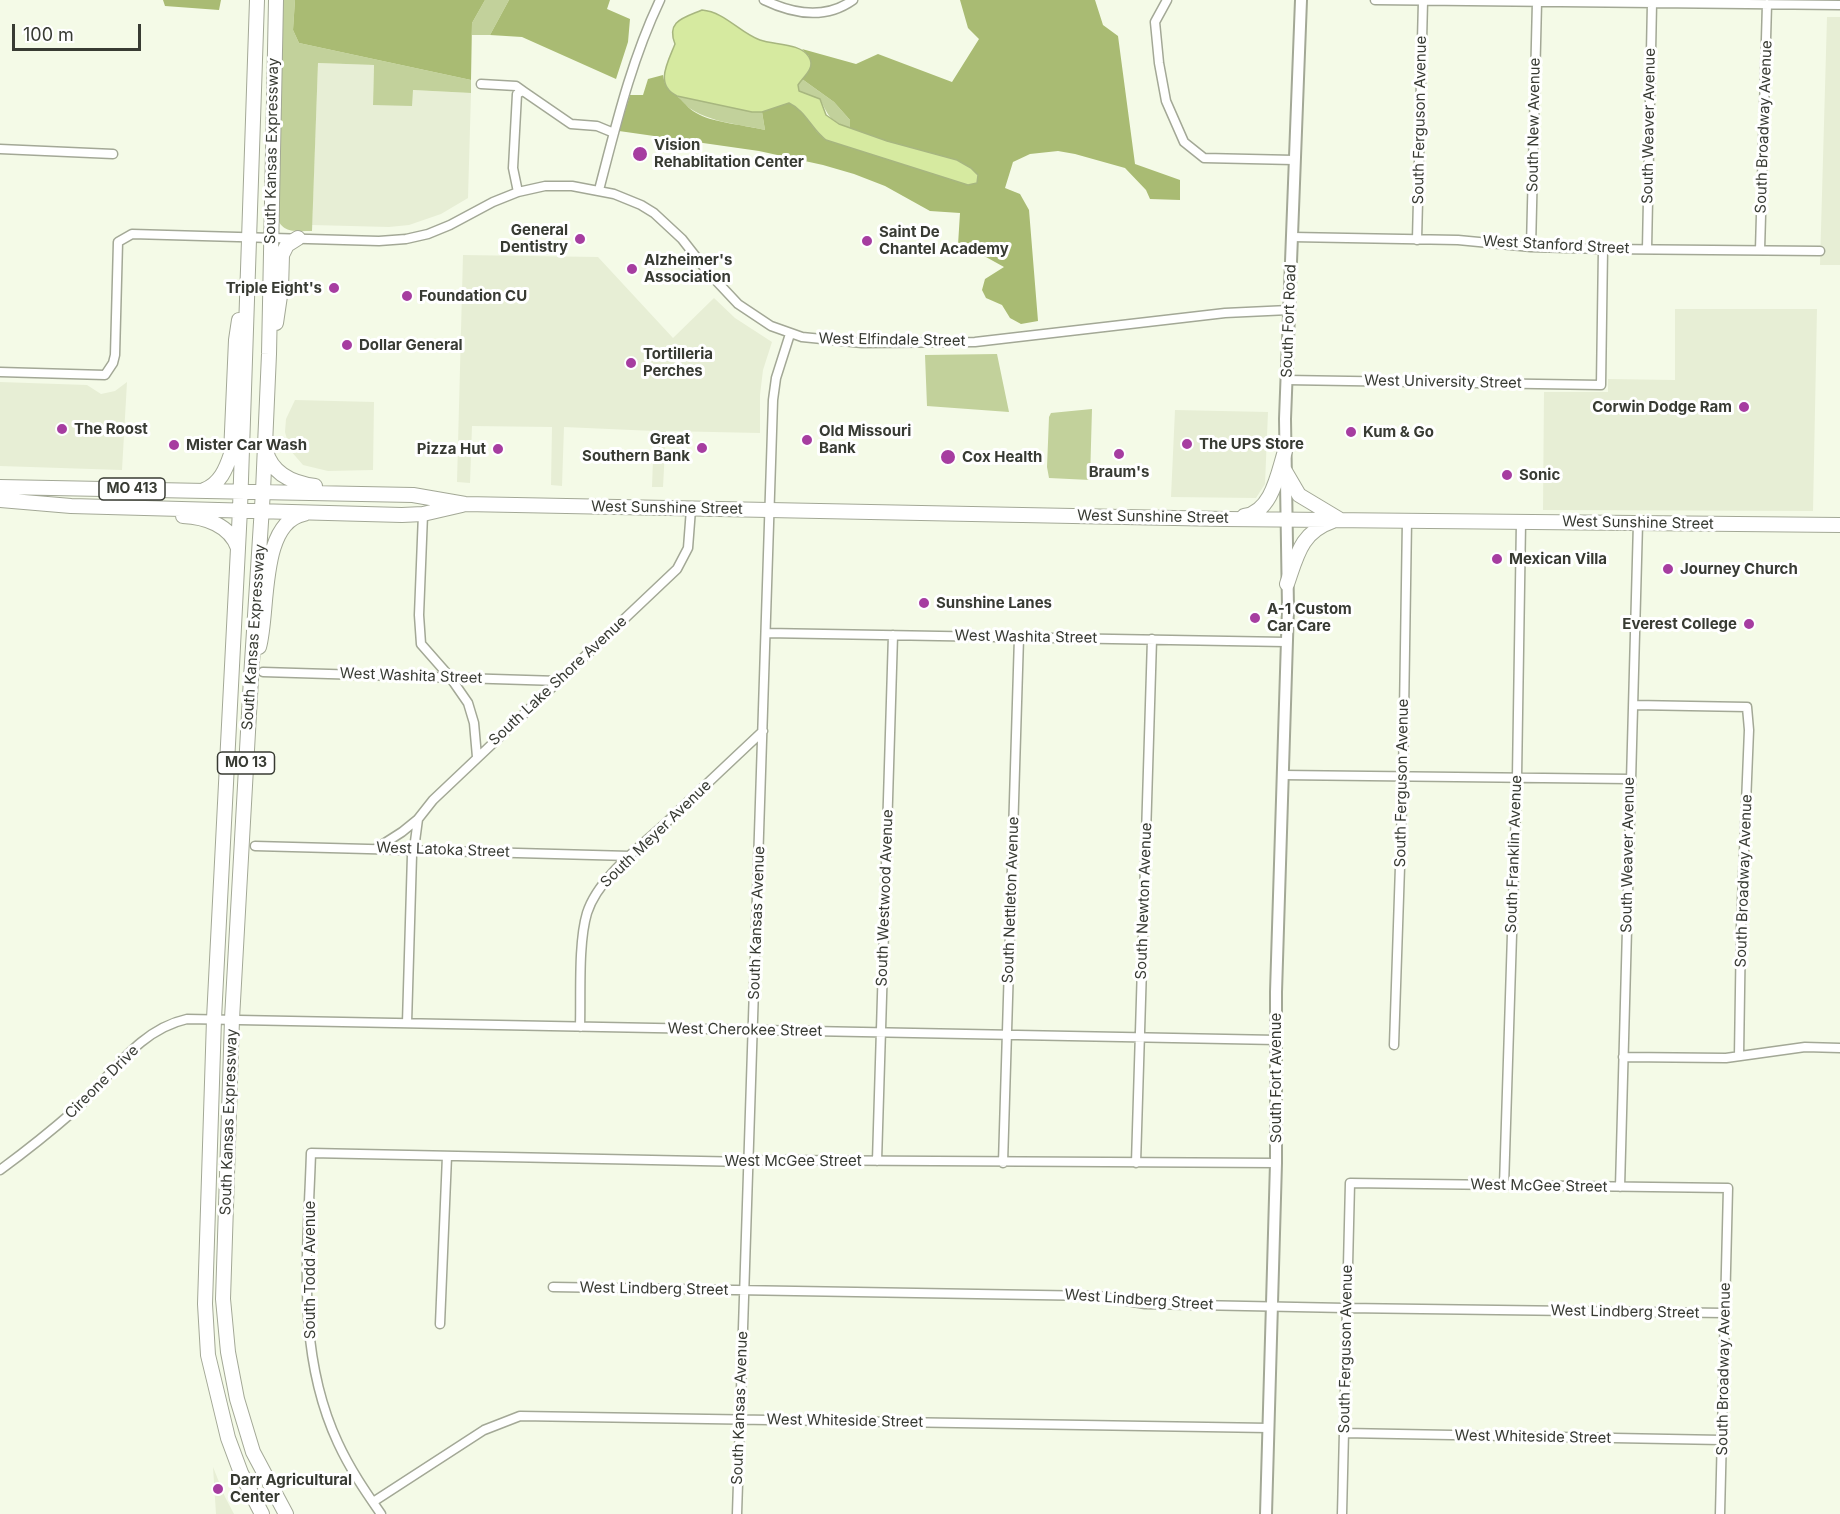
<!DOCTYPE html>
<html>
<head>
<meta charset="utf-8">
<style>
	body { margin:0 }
	#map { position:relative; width:1840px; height:1514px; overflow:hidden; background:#f4fae7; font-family:Inter,sans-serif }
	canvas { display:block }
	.scale { position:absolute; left:12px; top:24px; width:129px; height:27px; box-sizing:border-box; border:3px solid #383b33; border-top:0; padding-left:8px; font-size:18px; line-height:21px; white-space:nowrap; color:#383b33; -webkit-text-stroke:4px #fff; paint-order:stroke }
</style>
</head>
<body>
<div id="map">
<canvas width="1840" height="1514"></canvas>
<div class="scale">100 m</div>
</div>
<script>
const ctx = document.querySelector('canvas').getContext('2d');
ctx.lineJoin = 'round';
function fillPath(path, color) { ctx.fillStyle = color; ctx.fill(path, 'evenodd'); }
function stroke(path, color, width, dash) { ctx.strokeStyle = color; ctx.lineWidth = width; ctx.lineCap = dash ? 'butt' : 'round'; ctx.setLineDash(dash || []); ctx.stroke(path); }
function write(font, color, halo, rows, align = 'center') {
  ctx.font = font + ' Inter,sans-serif'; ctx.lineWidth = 6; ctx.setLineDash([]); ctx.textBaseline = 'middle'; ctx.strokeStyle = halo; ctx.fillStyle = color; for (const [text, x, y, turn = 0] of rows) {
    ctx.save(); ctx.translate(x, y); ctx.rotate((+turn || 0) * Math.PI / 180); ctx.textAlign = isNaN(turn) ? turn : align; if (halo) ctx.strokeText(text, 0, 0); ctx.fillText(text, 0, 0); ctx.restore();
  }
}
const built = new Path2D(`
	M1827,17h13v248h-20z
	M318,63l56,2 -1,40 39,-15 59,3 -3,105 -27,16 -32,11 -20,2 -77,-2z
	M463,255l135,2 75,81 41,-40 21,20 37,24 -9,28 -3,25v38l-94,-2 -3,56h-11l2,-56 -90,-4 -2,59 -11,-1 1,-58 -80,-1 -2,57 -13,-1z
	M1675,309h142l-4,202 -270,-1 1,-118h64v-13l67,1z
	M0,382l87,3 14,9 14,-3 12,-9 -5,88 -122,-4z
	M295,400l79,2 -1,68 -45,1 -25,-6 -13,-15 -5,-18 1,-13z
	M1175,410l93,2 -3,72 -9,14 -85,-1z
	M213,1467l12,30 9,17h-18z`);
const green = new Path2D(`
	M282,0h13l-2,30 6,13 172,37v13l-58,-3 -1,16 -39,-1 1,-40 -56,-2 -6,168c-15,0 -30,3 -35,-14z
	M485,0h24l-19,35h-18v-12z
	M802,79l32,23 16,18v8c-21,-8 -21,-11 -30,-29l-21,-8 -2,-6z
	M677,96l75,16h10l3,18c-30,-7 -69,-8 -88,-34z
	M997,354l12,58 -82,-6 -2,-51z
	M1092,409l-2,71 -41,-2 -2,-11 2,-50 2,-4z`);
const forest = new Path2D(`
	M163,0h58l-2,10 -54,-4z
	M295,0h190l-13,23 -1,57 -172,-37 -6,-13z
	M509,0h101l-3,9 23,10 -2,23 -12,37 -94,-42 -32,-2z
	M960,0h135l8,25 15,11 17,128 45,16v20l-30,-1 -4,-9 -21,-22 -50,-14 -17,-3 -28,3 -17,8 -8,26 15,6 9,16 9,111 -17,3 -11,-6 -8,-13 -16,-7 -4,-8 3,-11 19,-12 -18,-10 -28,-12 2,-32 -30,-2 -45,-25 -31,-12 -31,-9 -64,-14 -140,-20 11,-36h13l5,-16 15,-4c3,17 6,12 15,22 7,7 13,14 22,18 13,7 49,11 65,15l-3,-18 27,-9c17,8 23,27 37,37l142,45 9,-2 -20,-23 -70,-19 -37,-13v-8l-16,-18 -32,-23 7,-8v-15l-7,-7 54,15 22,-10 74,28 27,-43 -11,-11z`);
const water = new Path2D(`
	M702,10c23,2 38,23 58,30 14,5 41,3 49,17 7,11 -6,20 -11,28l1,6 21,8 6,16 13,9 48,17 70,19 14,8 7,7 -1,8 -9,2 -142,-45c-14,-10 -20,-29 -37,-37l-27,9h-10l-75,-16c-23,-11 -9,-34 -2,-52 -9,-23 8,-26 27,-34z`);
const minor = new Path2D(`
	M764,0c29,14 61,20 89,0
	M1167,0l-12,22 4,41 7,38 18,41 20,16 90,2
	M1375,0l465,5
	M481,84l35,2 7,5
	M0,149l113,5
	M599,190c17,-65 32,-129 61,-190
	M518,192l-5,-24 4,-74 6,-3 48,33 26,2 17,7
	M1292,237l166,3 73,7 72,2 217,2
	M1417,240l6,-239
	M1531,247l6,-245
	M1647,249l5,-246
	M1760,250l7,-246
	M0,372l105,3 8,-12 2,-8 3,-113 14,-8 247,7 27,-2 22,-5 22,-9 43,-23 25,-10 27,-6h27l42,8 27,11 13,8 28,26 25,32 31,33 33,22 31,11 60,6 113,-1 250,-29 64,-3
	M1286,380l315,5 2,-136
	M423,514l-4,101 2,29 29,33 18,26 6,20 3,34
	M766,633l520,9
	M263,672l296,9
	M1634,705l113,2 2,23 -8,196 -2,130
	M1282,775l348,4
	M255,846l375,10
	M377,848l25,-16 16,-13
	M407,1023l5,-168 2,-6 4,-30 15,-19 244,-231 11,-21 3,-39
	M580,1027c1,-32 -2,-84 7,-114 11,-35 54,-67 80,-91 32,-31 64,-61 96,-91
	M1394,1045l9,-268 4,-257
	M1623,1057l103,1 79,-11 35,1
	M877,1161l16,-526
	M1003,1163l16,-526
	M1136,1163l16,-524
	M0,1170c26,-19 51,-39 75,-60 36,-33 62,-80 112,-91l1090,21
	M1504,1186l13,-409 4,-255
	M1620,1187l18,-664
	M553,1287l545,9 47,8 201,4 379,5
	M440,1324l7,-168
	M1344,1433l378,7
	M373,1502l111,-72 36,-14 749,12
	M381,1514c-16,-23 -31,-45 -43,-71 -43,-92 -30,-192 -27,-290l438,9 16,-2 511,3
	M737,1514l36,-1114 3,-22 14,-44
	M1342,1514l8,-331 378,5 -8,326`);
const tertiary = new Path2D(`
	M1266,1514l10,-351v-171l12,-384 -3,-189 16,-419`);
const primary = new Path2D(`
	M257,0l-17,509 -26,510 -9,285 3,51 20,83 13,35 21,41
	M276,0l-7,354 -6,137 -12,187 -19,341 -9,280 5,53 9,47 16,53 33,62
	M276,323l5,-34 1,-34 5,-10 11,-7
	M266,451c6,23 27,32 49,35
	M1285,471l14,24 40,24
	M0,487l413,8 52,9 760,15 615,6
	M204,490c16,-6 22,-21 27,-36l5,-114 3,-20
	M0,500l71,6 331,9 21,-1 39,-9
	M183,516c22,1 47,9 55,32
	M1244,516c28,-4 34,-43 41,-65
	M1287,584c10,-29 14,-52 46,-63
	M259,647c10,-35 0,-124 45,-133`);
const markers = [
	[640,154,8,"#a63da0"],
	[580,239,6,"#a63da0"],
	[867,241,6,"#a63da0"],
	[632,269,6,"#a63da0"],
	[334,288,6,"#a63da0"],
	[407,296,6,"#a63da0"],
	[347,345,6,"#a63da0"],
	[631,363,6,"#a63da0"],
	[1744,407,6,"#a63da0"],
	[62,429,6,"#a63da0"],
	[1351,432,6,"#a63da0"],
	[807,440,6,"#a63da0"],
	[1187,444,6,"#a63da0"],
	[174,445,6,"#a63da0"],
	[702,448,6,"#a63da0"],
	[498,449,6,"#a63da0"],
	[1119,454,6,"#a63da0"],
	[948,457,8,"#a63da0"],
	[1507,475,6,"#a63da0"],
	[1497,559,6,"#a63da0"],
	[1668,569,6,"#a63da0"],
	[924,603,6,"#a63da0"],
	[1255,618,6,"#a63da0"],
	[1749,624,6,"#a63da0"],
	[218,1489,6,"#a63da0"]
];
const shields = [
	[132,489,66],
	[246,763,57]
];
const shieldNames = [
	["MO 413",132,489],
	["MO 13",246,763]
];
const streetNames = [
	["South Ferguson Avenue",1420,120,-89],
	["South New Avenue",1534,125,-89],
	["South Weaver Avenue",1649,126,-89],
	["South Broadway Avenue",1764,127,-88],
	["South Kansas Expressway",272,151,-89],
	["West Stanford Street",1556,245,3],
	["South Fort Road",1289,321,-88],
	["West Elfindale Street",892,340,1],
	["West University Street",1443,382,1],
	["West Sunshine Street",667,508,1],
	["West Sunshine Street",1153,517,1],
	["West Sunshine Street",1638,523,1],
	["South Kansas Expressway",254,637,-86],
	["West Washita Street",1026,637,1],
	["West Washita Street",411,676,2],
	["South Lake Shore Avenue",558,681,-43],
	["South Ferguson Avenue",1402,783,-89],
	["South Meyer Avenue",656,834,-44],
	["West Latoka Street",443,850,2],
	["South Franklin Avenue",1514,854,-88],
	["South Weaver Avenue",1628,855,-89],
	["South Broadway Avenue",1744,881,-88],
	["South Westwood Avenue",885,898,-88],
	["South Nettleton Avenue",1011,900,-88],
	["South Newton Avenue",1144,901,-88],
	["South Kansas Avenue",757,923,-88],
	["West Cherokee Street",745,1030,1],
	["South Fort Avenue",1276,1078,-90],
	["Cireone Drive",102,1082,-45],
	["South Kansas Expressway",229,1122,-88],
	["West McGee Street",793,1161],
	["West McGee Street",1539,1186,1],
	["South Todd Avenue",310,1270,-90],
	["West Lindberg Street",654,1289,1],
	["West Lindberg Street",1139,1300,4],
	["West Lindberg Street",1625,1312,1],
	["South Ferguson Avenue",1346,1349,-89],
	["South Broadway Avenue",1724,1369,-89],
	["South Kansas Avenue",740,1408,-88],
	["West Whiteside Street",845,1421,1],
	["West Whiteside Street",1533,1437,1]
];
const poiNames = [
	["Vision",654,145],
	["Rehablitation Center",654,162],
	["General",568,230,"right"],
	["Dentistry",568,247,"right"],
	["Saint De",879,232],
	["Chantel Academy",879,249],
	["Alzheimer's",644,260],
	["Association",644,277],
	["Triple Eight's",322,288,"right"],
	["Foundation CU",419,296],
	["Dollar General",359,345],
	["Tortilleria",643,354],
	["Perches",643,371],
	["Corwin Dodge Ram",1732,407,"right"],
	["The Roost",74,429],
	["Old Missouri",819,431],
	["Bank",819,448],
	["Kum & Go",1363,432],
	["Great",690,439,"right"],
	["Southern Bank",690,456,"right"],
	["The UPS Store",1199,444],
	["Mister Car Wash",186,445],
	["Pizza Hut",486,449,"right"],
	["Cox Health",962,457],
	["Braum's",1119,472,"center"],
	["Sonic",1519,475],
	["Mexican Villa",1509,559],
	["Journey Church",1680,569],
	["Sunshine Lanes",936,603],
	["A-1 Custom",1267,609],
	["Car Care",1267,626],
	["Everest College",1737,624,"right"],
	["Darr Agricultural",230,1480],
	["Center",230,1497]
];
fillPath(built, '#e7eed5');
fillPath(green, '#c2d19b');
fillPath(forest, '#a9bb73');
fillPath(water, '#d6eaa0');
stroke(water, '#a7b67f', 1.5);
stroke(minor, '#a3a896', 11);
stroke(tertiary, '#a3a896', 14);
stroke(primary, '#a3a896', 16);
stroke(minor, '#fff', 8);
stroke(tertiary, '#fff', 10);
stroke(primary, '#fff', 14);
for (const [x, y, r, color] of markers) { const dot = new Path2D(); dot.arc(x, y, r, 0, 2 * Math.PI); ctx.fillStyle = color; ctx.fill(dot); stroke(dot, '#fff', 2); }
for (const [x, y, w] of shields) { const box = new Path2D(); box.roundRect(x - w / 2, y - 11, w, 22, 4.5); ctx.fillStyle = '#fff'; ctx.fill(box); stroke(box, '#383b33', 1.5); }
write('bold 14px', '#383b33', null, shieldNames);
write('15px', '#383b33', '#fff', streetNames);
write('bold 15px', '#383b33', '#fff', poiNames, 'left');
</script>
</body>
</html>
